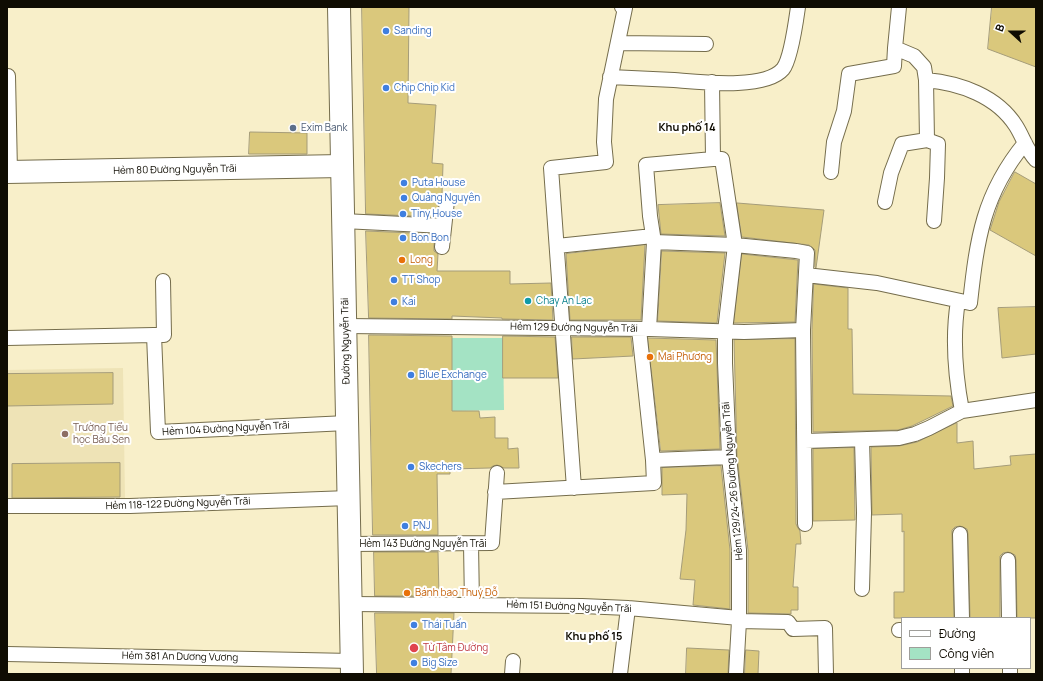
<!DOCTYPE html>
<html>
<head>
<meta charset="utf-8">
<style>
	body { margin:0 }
	#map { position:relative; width:1043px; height:681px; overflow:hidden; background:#f8efc9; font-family:Manrope,sans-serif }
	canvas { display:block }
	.frame { position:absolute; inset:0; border:8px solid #0f0c02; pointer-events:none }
	.legend { position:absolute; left:901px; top:617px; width:130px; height:52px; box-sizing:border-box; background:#fff; border:1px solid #9f9e9a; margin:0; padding:5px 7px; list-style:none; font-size:12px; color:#0f0c02 }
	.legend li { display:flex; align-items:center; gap:8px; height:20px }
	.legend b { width:20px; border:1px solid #9f9e9a }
	.north { position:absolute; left:991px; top:12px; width:40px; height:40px; -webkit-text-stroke:3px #fff; paint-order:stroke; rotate:291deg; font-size:11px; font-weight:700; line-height:16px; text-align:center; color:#0f0c02 }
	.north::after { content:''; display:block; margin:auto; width:14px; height:18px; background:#0f0c02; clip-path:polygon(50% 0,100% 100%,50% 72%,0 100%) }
</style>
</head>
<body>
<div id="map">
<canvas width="1043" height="681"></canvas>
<div class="frame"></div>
<ul class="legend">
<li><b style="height:5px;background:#fff"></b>Đường</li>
<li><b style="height:11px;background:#a4e3c4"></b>Công viên</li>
</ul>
<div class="north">B</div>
</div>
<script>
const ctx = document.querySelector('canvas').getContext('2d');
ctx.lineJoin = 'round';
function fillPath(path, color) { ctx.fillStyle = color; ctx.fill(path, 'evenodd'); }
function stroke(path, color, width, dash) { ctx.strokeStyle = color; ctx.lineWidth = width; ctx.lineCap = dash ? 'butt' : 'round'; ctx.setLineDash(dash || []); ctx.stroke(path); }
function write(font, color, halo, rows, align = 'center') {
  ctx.font = font + ' Manrope,sans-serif'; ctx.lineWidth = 4; ctx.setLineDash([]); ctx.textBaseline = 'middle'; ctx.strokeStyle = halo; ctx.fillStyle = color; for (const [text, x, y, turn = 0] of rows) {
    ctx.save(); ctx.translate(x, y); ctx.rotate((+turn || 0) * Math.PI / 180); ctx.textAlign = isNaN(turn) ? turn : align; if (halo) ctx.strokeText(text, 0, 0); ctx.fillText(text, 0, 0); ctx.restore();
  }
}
const built = new Path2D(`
	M123,368l2,131 -118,2v-131z`);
const green = new Path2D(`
	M452,338h51l1,72 -52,1z`);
const building = new Path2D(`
	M362,7h47l-1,96 28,2 -4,58 11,1 -1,31 -3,5 -2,17 -71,-3z
	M992,7h44v60l-48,-18z
	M250,132l57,1v21h-58z
	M1015,172l21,12v72l-46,-26 9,-28z
	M720,203l5,33 -64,-2 -3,-29z
	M737,203l87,7 -8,58 -1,-1v-17l-6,-5 -67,-8z
	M366,231l69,3 -1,12v5l4,3 -1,17h73v13l41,-1 2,37 -51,-1v-1l-50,-2v3l-83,-1z
	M645,245l-4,75h-71l-4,-66z
	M662,251l63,2 -8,70 -59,-2z
	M742,254l56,6 -3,62 -61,1z
	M814,284l34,4v41h4l1,65 98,2 2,10 -41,20 -14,4 -85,2 -1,-102z
	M1036,307v47l-34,4 -4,-50z
	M369,335l83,1v75h27l1,7 15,-1v21h13v11l10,-1 1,20h-15l-7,-3 -4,1 -3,2 -40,1v5h-13l1,61h-65z
	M503,336l52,1 3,41h-55z
	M572,337h59l2,19 -60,3z
	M648,338l68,2 4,109 -59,2z
	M795,339l1,185 2,4 2,3 1,13h-5l-3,43h5v23h-7v4l-43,-1v-63l-11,-94 -3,-116z
	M113,373v31l-106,2v-32z
	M957,423v20l16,-2 1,28 37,-4 -1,-9 26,-2v164h-19l-1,-58 -1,-5 -7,-3 -5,1 -3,3v62h-30l-2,-84 -1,-5 -7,-3 -5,1 -3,3v4l2,84h-60v-26h10v-61l-2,1v-18l-30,1 -1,-68 28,-1 18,-4z
	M854,448l1,72 -42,1v-72z
	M120,463v34l-108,1v-34z
	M721,466l9,84v59l-37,-4 2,-25 -15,-1 6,-49 1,-36 -25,1v-27z
	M374,552h64l1,44h-64z
	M375,613h79l-3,61h-74z
	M687,648l42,2 -1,24h-42z
	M746,650l13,1 -1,23h-13z`);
const lane = new Path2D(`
	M618,43l88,1
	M7,76h1l2,96
	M610,77c22,1 43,2 64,3 26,2 91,10 109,-11 8,-10 13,-48 15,-62
	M926,80c34,3 71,16 90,46 7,11 11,25 20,34
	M712,82l1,77h9l13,86 -10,86v32l4,94 10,93v71l-3,53
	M927,140l11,4 -1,34 -3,43
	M831,172l3,-30 10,-31 5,-37 45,-8 1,-18
	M885,202l6,-29 11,-29 25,-4 -1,-60 -2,-13 -10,-11 -19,-8 4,-41
	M343,221l101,5
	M654,242l81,3 61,6 11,2 -4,77 2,194
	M557,246l96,-10
	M442,247l5,-46
	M806,275l71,8 93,20c7,-64 13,-109 55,-160
	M958,301c-6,37 -3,73 4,110
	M345,326l304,3 95,3 59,-2
	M649,329l5,-87 -4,-26 -4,-51 67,-6
	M154,335h10l-1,-54
	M7,338l147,-3 4,97 189,-9
	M862,440l2,73 -2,76
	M805,441l94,-3 16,-4 14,-6 33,-17 74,-11
	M653,460l76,-3
	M574,488l-23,-320 55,-6 -2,-20 2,-43 19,-91 -3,-1
	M495,492l159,-9 -1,-23 -14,-131
	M7,506h123l219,-8
	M960,534l2,84
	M350,544l142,-1 5,-70
	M471,544l1,60
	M1008,560l1,58
	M351,604l231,2 46,2 111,10
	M739,621l49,1 5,7 32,-1 1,46
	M899,630h3
	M7,654l345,7
	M962,668v6
	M1010,668v6
	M512,674l1,-13
	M620,674l8,-66`);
const street = new Path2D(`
	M7,172l335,-6`);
const secondary = new Path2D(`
	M339,7l13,667`);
const markers = [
	[386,31,4,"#3f7fe0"],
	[386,88,4,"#3f7fe0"],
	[293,128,4,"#5c6f8a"],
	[404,183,4,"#3f7fe0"],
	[404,198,4,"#3f7fe0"],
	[403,214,4,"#3f7fe0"],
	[403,238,4,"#3f7fe0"],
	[402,260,4,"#e8710a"],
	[394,280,4,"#3f7fe0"],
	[528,301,4,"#0f9aa8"],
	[394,302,4,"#3f7fe0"],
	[650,357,4,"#e8710a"],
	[411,375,4,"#3f7fe0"],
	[65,434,4,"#8d6e63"],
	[411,467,4,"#3f7fe0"],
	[405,526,4,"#3f7fe0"],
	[407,593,4,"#e8710a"],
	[414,625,4,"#3f7fe0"],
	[414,648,5,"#e0444e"],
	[414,663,4,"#3f7fe0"]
];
const shopNames = [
	["Sanding",394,31],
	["Chip Chip Kid",394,88],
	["Puta House",412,183],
	["Quảng Nguyên",412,198],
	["Tiny House",411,214],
	["Bon Bon",411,238],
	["TT Shop",402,280],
	["Kai",402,302],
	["Blue Exchange",419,375],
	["Skechers",419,467],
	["PNJ",413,526],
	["Thái Tuấn",422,625],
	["Big Size",422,663]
];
const serviceNames = [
	["Exim Bank",301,128]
];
const streetNames = [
	["Hẻm 80 Đường Nguyễn Trãi",175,170,-1],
	["Hẻm 129 Đường Nguyễn Trãi",574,328,1],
	["Đường Nguyễn Trãi",346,341,-91],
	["Hẻm 104 Đường Nguyễn Trãi",226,429,-3],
	["Hẻm 129/24-26 Đường Nguyễn Trãi",733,481,-95],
	["Hẻm 118-122 Đường Nguyễn Trãi",178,504,-2],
	["Hẻm 143 Đường Nguyễn Trãi",423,544],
	["Hẻm 151 Đường Nguyễn Trãi",569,607,2],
	["Hẻm 381 An Dương Vương",180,657,1]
];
const foodNames = [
	["Long",410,260],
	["Mai Phương",658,357],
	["Bánh bao Thuý Đỗ",415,593]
];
const cultureNames = [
	["Chay An Lạc",536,301]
];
const educationNames = [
	["Trường Tiểu",73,428],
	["học Bàu Sen",73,440]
];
const healthNames = [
	["Từ Tâm Đường",423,648]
];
const neighbourhoodNames = [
	["Khu phố 14",687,128],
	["Khu phố 15",594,637]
];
fillPath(built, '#eee3b6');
fillPath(green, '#a4e3c4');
fillPath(building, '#dac87c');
stroke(building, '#a59c79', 1);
stroke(lane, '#756d4c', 16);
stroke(street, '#756d4c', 24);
stroke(secondary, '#756d4c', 24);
stroke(lane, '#fff', 14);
stroke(street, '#fff', 22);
stroke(secondary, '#fff', 22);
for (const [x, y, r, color] of markers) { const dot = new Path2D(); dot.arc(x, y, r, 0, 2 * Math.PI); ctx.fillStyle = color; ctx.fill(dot); stroke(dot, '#fff', 1.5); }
write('10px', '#366cbe', '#fff', shopNames, 'left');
write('10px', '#4e5e75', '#fff', serviceNames, 'left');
write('10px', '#0f0c02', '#fff', streetNames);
write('10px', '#c56008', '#fff', foodNames, 'left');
write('10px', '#0d838f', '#fff', cultureNames, 'left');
write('10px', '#785e54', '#fff', educationNames, 'left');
write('10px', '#be3a42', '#fff', healthNames, 'left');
write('bold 11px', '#0f0c02', '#fff', neighbourhoodNames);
</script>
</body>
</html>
